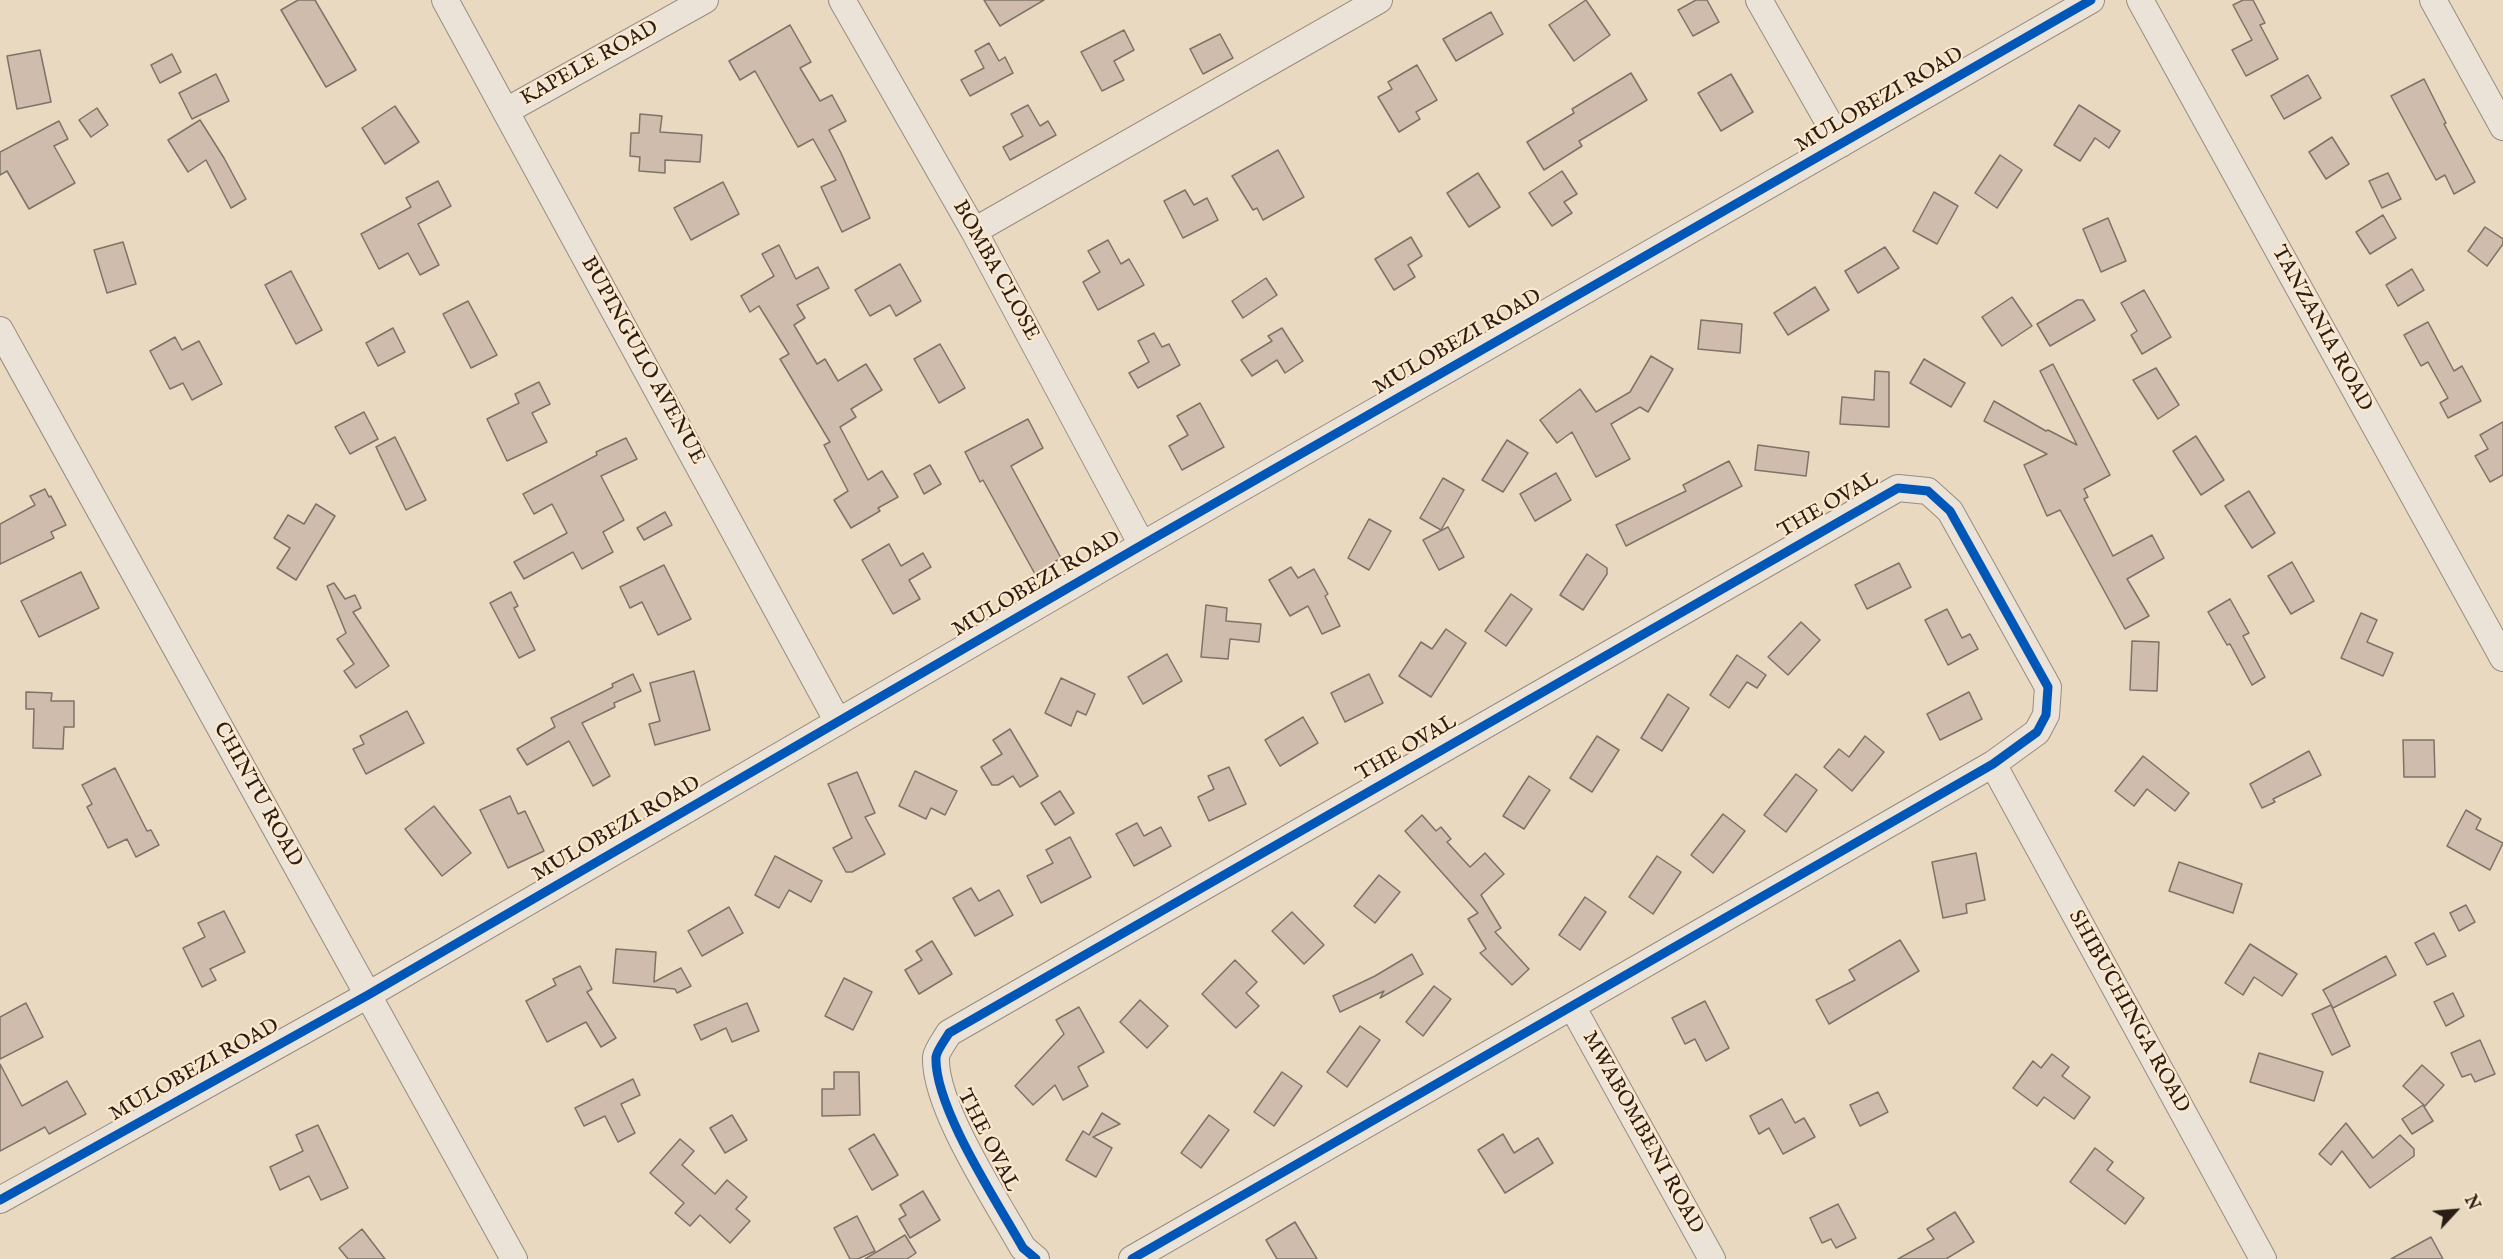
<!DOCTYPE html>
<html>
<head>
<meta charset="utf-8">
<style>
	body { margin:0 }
	#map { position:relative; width:2503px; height:1259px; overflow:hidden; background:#ead9c1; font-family:"IM FELL English",serif }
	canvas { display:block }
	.north { position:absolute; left:2425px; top:1181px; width:60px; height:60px; -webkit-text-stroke:4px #fce8cc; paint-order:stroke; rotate:64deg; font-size:16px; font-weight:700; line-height:24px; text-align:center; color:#291d16 }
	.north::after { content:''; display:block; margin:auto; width:21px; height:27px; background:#291d16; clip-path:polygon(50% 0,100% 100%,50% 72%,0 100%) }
</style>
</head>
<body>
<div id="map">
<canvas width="2503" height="1259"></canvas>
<div class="north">N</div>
</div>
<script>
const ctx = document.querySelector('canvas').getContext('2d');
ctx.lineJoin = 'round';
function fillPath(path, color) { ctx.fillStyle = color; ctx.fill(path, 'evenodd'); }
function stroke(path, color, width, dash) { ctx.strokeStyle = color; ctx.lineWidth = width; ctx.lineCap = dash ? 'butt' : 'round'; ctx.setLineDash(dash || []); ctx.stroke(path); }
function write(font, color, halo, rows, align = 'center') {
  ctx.font = font + ' "IM FELL English",serif'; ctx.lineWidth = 4.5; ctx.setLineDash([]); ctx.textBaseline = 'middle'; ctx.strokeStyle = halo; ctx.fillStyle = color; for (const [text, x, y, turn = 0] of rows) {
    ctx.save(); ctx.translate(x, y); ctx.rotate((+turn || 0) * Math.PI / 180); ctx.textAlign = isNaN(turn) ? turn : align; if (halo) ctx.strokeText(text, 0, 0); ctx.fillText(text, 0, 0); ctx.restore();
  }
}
const building = new Path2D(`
	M298,0h17l41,70 -30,17 -45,-77z
	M984,0h60l-44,26z
	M1586,0l24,35 -36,26 -25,-36z
	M1696,0h11l12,22 -26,14 -15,-26z
	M2243,0h10l12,23 -5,2 18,34 -32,17 -14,-26 20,-10 -19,-35z
	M1491,12l12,22 -47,27 -13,-22z
	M790,25l21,37 -11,6 20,33 12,-6 14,26 -17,9 12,23 29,65 -28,14 -21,-45 15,-7 -23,-41 -15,8 -43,-76 -15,9 -11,-19z
	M1124,30l10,20 -20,11 10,19 -22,11 -21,-39z
	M1220,34l13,24 -30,16 -13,-25z
	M989,43l10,18 6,-4 8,16 -43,23 -9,-16 23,-12 -9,-17z
	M40,50l11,52 -34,7 -10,-53z
	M172,54l9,18 -21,11 -9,-18z
	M1417,65l20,35 -21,12 4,7 -21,13 -21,-35 14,-8 -4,-7z
	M1631,73l16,27 -68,41 3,5 -38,24 -17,-28 47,-29 -2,-4z
	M216,74l13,27 -37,18 -13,-26z
	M1731,74l22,38 -32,19 -23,-38z
	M2308,75l13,23 -37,21 -13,-23z
	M2424,79l22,44 -2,1 31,58 -21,12 -9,-19 -9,5 -45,-84z
	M1028,105l12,21 8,-5 8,14 -46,25 -7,-13 20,-11 -12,-22z
	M2079,105l41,26 -11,17 -14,-10 -15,23 -26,-16z
	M395,106l24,36 -34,22 -23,-36z
	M97,108l11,17 -17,12 -12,-17z
	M640,114l22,2 -2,16 42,3 -2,27 -35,-2v13l-26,-2 1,-14 -10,-1 1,-23h8z
	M200,120l24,38 22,41 -15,9 -25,-48 -18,12 -20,-32z
	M59,121l9,18 -14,7 21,37 -46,26 -22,-38 -7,4v-23z
	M2332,137l17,27 -23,15 -17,-27z
	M1278,150l26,47 -41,23 -6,-12 -4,2 -21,-34z
	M2000,155l22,15 -25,38 -22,-15z
	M1562,171l15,23 -13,8 8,11 -20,13 -23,-33z
	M1478,173l22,34 -31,20 -22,-34z
	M2388,173l13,26 -19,9 -13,-27z
	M438,181l13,25 -33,18 21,41 -19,10 -12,-22 -29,16 -18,-35 50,-27 -5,-9z
	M723,182l16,32 -48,26 -17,-32z
	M1185,190l9,15 13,-7 11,22 -35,18 -19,-37z
	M1934,192l24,14 -21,38 -24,-13z
	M2383,215l13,23 -26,16 -14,-22z
	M2108,218l18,43 -25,11 -18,-43z
	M2485,227l18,12v5l-16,22 -19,-15z
	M1411,237l11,19 -14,9 7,12 -21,13 -19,-31z
	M1108,240l13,24 8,-5 15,26 -46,25 -15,-28 17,-10 -12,-21z
	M123,242l13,42 -29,9 -13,-43z
	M779,245l17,34 22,-12 11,21 -32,17 8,13 -11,7 23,39 8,-5 13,22 28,-17 16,26 -31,19 5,8 -16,10 28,53 14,-9 16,26 -20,11 2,3 -29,17 -17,-28 14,-9 -24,-46 6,-3 -50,-83 9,-5 -30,-48 -9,6 -9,-16 33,-20 -12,-22z
	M1885,247l14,21 -41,25 -13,-22z
	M900,264l21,37 -25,15 -6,-11 -20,11 -15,-26z
	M2412,269l12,21 -26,16 -12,-21z
	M291,271l31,59 -26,14 -31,-59z
	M1266,278l11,17 -34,23 -11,-17z
	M1815,287l14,23 -41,25 -14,-22z
	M2144,290l27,47 -29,17 -11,-19 6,-4 -16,-28z
	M2012,297l20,29 -30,20 -20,-29z
	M2077,300h6l12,20 -45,26 -13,-22z
	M468,301l29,54 -26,13 -28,-54z
	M1701,320l41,4 -2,29 -42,-4z
	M2428,322l26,49 8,-5 19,35 -33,17 -8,-15 8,-5 -20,-36 -7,4 -17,-31z
	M393,328l12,24 -27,14 -12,-23z
	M1282,328l21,33 -18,12 -8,-13 -25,16 -11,-16 31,-19 -4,-5z
	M1154,333l8,14 7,-3 11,21 -42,23 -9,-15 20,-11 -11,-21z
	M175,337l7,13 17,-9 23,43 -30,16 -9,-17 -13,6 -20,-38z
	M940,344l25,44 -26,15 -25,-44z
	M1651,356l22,13 -25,43 -8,-5 -29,17 19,35 -34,18 -24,-45 -15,11 -17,-23 40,-31 16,23 34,-20z
	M1924,359l41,24 -14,24 -41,-24z
	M2053,364l57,111 -26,14 4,8 -4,2 29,57 39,-21 12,23 -37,21 22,37 -24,13 -65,-119 -13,6 -23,-51 23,-11 -63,-33 10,-20 52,30 2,-1 29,15 -37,-74z
	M2156,368l23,37 -21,14 -25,-39z
	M1875,371l14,1v55l-49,-3 2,-27 32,3z
	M539,382l11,22 -18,9 15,29 -40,19 -20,-42 32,-16 -4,-9z
	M1200,403l24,44 -42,23 -13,-24 19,-11 -11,-19z
	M364,412l14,27 -28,15 -15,-27z
	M1028,419l15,29 -32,18 50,92 -26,16 -52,-94 -3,2 -15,-30z
	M2503,422v53l-13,7 -15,-26 13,-7 -8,-14z
	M2196,436l28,44 -23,15 -28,-44z
	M395,437l31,63 -20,10 -30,-63z
	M626,438l11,21 -36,17 23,44 -21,12 10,20 -31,17 -9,-17 -49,27 -10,-17 53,-29 -15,-29 -18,10 -11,-20 74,-39 -1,-3z
	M1507,440l21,13 -25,39 -21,-12z
	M1758,445l51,7 -3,24 -51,-6z
	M1729,461l13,25 -116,60 -10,-21 70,-34 -3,-6z
	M930,465l11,19 -17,10 -10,-20z
	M1556,473l15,27 -36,21 -15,-27z
	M1443,478l21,12 -23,40 -21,-12z
	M45,489l4,8 2,-1 15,29 -15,7 3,6 -54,26v-40l35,-19 -5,-9z
	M2249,491l26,42 -23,15 -27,-42z
	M316,504l19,12 -39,64 -19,-12 13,-20 -16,-10 14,-23 16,9z
	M665,512l7,13 -28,15 -7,-12z
	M1369,519l22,12 -22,39 -21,-12z
	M1448,527l16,30 -25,13 -16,-30z
	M889,544l12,22 22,-13 8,14 -22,13 11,19 -27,15 -31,-54z
	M1587,554l20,14v6l-24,36 -23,-15z
	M2292,562l22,39 -23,13 -23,-38z
	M1899,563l12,24 -44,22 -12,-24z
	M664,565l27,54 -33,16 -16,-33 -12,6 -10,-21z
	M1291,567l7,11 16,-9 14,25 -3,2 15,30 -18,8 -14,-28 -18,10 -21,-36z
	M81,572l18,36 -60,29 -18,-36z
	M334,583l11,16 10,-4 6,13 -8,4 36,54 -33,22 -12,-17 10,-7 -17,-25 9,-6 -19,-47z
	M511,592l7,14 -4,2 21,42 -16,8 -29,-55z
	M1511,594l21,15 -26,37 -21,-15z
	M2230,599l19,34 -6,3 22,41 -13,8 -22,-41 -3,1 -19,-33z
	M1206,605l21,3 -1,13 35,3 -2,18 -29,-3 -2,20 -27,-2z
	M1947,609l15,29 8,-4 8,15 -30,16 -23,-45z
	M2361,613l16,7 -10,22 26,11 -10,23 -42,-18z
	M1801,622l19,18 -32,35 -20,-18z
	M1446,629l20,14 -35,54 -32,-21 22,-34 11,7z
	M2132,641l27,1 -2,49 -27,-1z
	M1167,654l15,27 -39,23 -15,-27z
	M1737,655l29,20 -9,13 -10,-6 -18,26 -19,-13z
	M694,671l16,59 -55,15 -6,-21 11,-3 -10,-38z
	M633,674l8,17 -27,12 1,4 -33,16 28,53 -17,10 -24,-45 -42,24 -10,-16 38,-22 -4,-9 62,-31 -1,-3z
	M1369,674l14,29 -38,19 -14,-29z
	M1061,678l34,16 -9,21 -9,-4 -6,15 -26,-13z
	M26,692l26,1 -1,8h23v26h-10l-1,22 -30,-1 1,-39h-8z
	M1969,692l13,27 -42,21 -13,-26z
	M1668,694l21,14 -27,43 -21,-13z
	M407,711l17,32 -58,31 -13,-25 11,-5 -4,-8z
	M1303,717l15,26 -38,23 -15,-26z
	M1010,729l28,47 -18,11 -7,-11 -15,9h-6l-11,-18 21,-13 -9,-14z
	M1597,736l22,14 -27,42 -22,-14z
	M1865,736l19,16 -32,39 -28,-24 15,-18 10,8z
	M2403,740h31l1,37h-31z
	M2309,751l12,24 -48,24 2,3 -13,6 -12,-24z
	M2143,756l46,37 -14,18 -28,-22 -13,17 -19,-15z
	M1229,767l17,37 -37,17 -11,-24 16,-8 -6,-13z
	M115,768l32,63 4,-1 8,15 -23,12 -9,-18 -19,9 -21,-41 5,-3 -10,-19z
	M915,771l42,20 -12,24 -14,-7 -5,11 -27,-13z
	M857,772l18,41 -10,4 20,37 -33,18h-6l-13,-24 19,-10 -24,-54z
	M1796,774l21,16 -31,42 -22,-17z
	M1529,776l21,14 -26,39 -21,-13z
	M1060,791l14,22 -19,12 -14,-22z
	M510,796l8,18 7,-3 19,40 -36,17 -28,-58z
	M434,806l37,47 -29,23 -37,-47z
	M2466,810l15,9 -5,10 27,14 -13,27 -43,-24z
	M1723,814l22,17 -32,42 -22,-18z
	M1422,815l14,16 5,-4 10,12 -4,3 23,25 15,-14 19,21 -23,21 20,33 -6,4 34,37 -17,16 -32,-32 6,-4 -18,-30 10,-6 -73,-82z
	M1137,823l7,13 17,-9 10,19 -37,20 -18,-32z
	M1070,837l21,40 -50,26 -14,-27 26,-13 -7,-13z
	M1976,853l9,47 -19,4 1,9 -24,5 -11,-56z
	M775,856l47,25 -11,21 -22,-12 -10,18 -24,-13z
	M1657,856l24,16 -28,42 -24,-17z
	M2179,862l63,22 -9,29 -64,-22z
	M1379,875l21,17 -25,31 -21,-17z
	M971,888l8,13 20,-11 14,25 -38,21 -22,-38z
	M1585,897l21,15 -26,38 -21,-15z
	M2466,905l9,17 -16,9 -9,-18z
	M729,907l14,26 -41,23 -14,-25z
	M224,911l21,41 -35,17 6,11 -14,7 -19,-39 22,-11 -7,-14z
	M1292,912l32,33 -20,19 -32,-33z
	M2434,933l12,23 -19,9 -12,-22z
	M1900,940l19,31 -90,53 -13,-24 39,-20 -6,-10z
	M932,941l20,33 -33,20 -14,-24 17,-10 -6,-9z
	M2250,944l47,30 -15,22 -28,-19 -11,18 -18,-12z
	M616,949l40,3 -2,30 27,-14 10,18 -14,7 -2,-4 -62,-6z
	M1412,954l11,20 -43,24 4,-7 -44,21 -7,-16 42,-20z
	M2386,956l10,19 -63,33 -10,-18z
	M1235,960l22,22 -11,11 13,13 -23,22 -34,-34z
	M580,966l12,23 -5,3 29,46 -15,9 -15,-25 -39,20 -21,-41 30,-16 -3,-6z
	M844,978l28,14 -19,38 -28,-14z
	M1434,986l17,13 -28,37 -17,-14z
	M2453,993l11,23 -18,10 -12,-24z
	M1140,1000l28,26 -21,22 -27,-26z
	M1705,1001l24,47 -23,13 -11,-22 -10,5 -13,-26z
	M26,1003l17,34 -43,22v-42z
	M747,1003l12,28 -27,11 -6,-14 -25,12 -7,-15z
	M2331,1005l19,41 -18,9 -20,-41z
	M1079,1007l25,45 -26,15 10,19 -25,14 -8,-15 -22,20 -18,-19 49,-52 -8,-14z
	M1360,1026l20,14 -33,47 -20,-15z
	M2480,1040l15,34 -20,8 -4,-8 -9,3 -11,-24z
	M2259,1053l64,19 -9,29 -64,-19z
	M2052,1054l17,13 -7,9 28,21 -16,22 -30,-22 -7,9 -24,-18 20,-27 8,7z
	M0,1064l22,42 45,-25 19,33 -37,20 -4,-7 -45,24z
	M2422,1065l22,20 -19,21 -22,-20z
	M834,1072h25l1,43 -38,1v-27h12z
	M1282,1072l20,14 -28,40 -20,-14z
	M633,1079l7,16 -19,9 14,29 -17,9 -13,-26 -21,10 -9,-18z
	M1878,1092l10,20 -28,14 -10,-21z
	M1782,1099l13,24 9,-5 11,19 -32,17 -14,-26 -10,6 -9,-18z
	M2423,1105l10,16 -21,13 -10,-15z
	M1102,1113l18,11 -27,13 19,11 -16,29 -30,-17 17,-29 6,4z
	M732,1115l15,25 -22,13 -15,-25z
	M1209,1115l20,15 -28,38 -20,-15z
	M2346,1123l27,35 27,-23 14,14v7l-44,32 -28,-37 -11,14 -12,-11z
	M318,1125l30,63 -27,12 -12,-24 -29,14 -10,-23 33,-16 -7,-16z
	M874,1134l24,41 -26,15 -23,-41z
	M1503,1134l11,19 24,-15 15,25 -48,30 -27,-43z
	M680,1139l14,12 -12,14 33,29 12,-14 20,17 -11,12 14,12 -20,22 -30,-28 -10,11 -15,-13 9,-10 -34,-30z
	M2095,1148l18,14 -6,8 37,28 -19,26 -55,-42z
	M923,1191l17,29 -30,18 -11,-19 7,-4 -6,-10z
	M1838,1204l18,34 -20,10 -5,-9 -9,4 -12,-25z
	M1955,1212l19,30 -28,17h-48l36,-20 -7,-10z
	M857,1216l18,35 -17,8h-8l-16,-31z
	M1295,1222l22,37h-40l-11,-19z
	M362,1229l23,30h-37l-9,-11z
	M905,1235l11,18 -9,6h-42z
	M2431,1237l12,22h-52z`);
const minor = new Path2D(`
	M445,0l393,722
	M842,0l132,231 168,314
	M1759,0l82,144
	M2140,0l363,658
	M2433,0l70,127
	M506,111l199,-111
	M974,231l405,-231
	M0,330l514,929
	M1993,764l270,495
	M1572,1006l140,253
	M0,1200l368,-205 774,-450 949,-545
	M1036,1259l-13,-11c-25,-45 -89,-141 -87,-191 1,-7 9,-17 13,-24l949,-545 30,3 22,20 98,176 -2,28 -9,17 -44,32 -861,495`);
const cycleway = new Path2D(`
	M0,1200l368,-205 774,-450 949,-545
	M1036,1259l-13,-11c-25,-45 -89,-141 -87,-191 1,-7 9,-17 13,-24l949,-545 30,3 22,20 98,176 -2,28 -9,17 -44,32 -861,495`);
const streetNames = [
	["KAPELE ROAD",590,64,-29],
	["MULOBEZI ROAD",1880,101,-30],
	["BOMBA CLOSE",995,271,61],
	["TANZANIA ROAD",2321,329,61],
	["MULOBEZI ROAD",1458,343,-30],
	["BUPINGULO AVENUE",642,361,61],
	["THE OVAL",1829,506,-30],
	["MULOBEZI ROAD",1037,585,-30],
	["THE OVAL",1407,749,-30],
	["CHINTU ROAD",257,795,61],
	["MULOBEZI ROAD",617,830,-30],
	["SHIBUCHINGA ROAD",2128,1012,61],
	["MULOBEZI ROAD",195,1071,-29],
	["MWABOMBENI ROAD",1642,1133,61],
	["THE OVAL",987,1141,63]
];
fillPath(building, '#d0bcac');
stroke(building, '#7d7366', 1.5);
stroke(minor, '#978c7e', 28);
stroke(minor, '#ece3d8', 26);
stroke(cycleway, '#0057b8', 9);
write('21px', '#291d16', '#fce8cc', streetNames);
</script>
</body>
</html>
